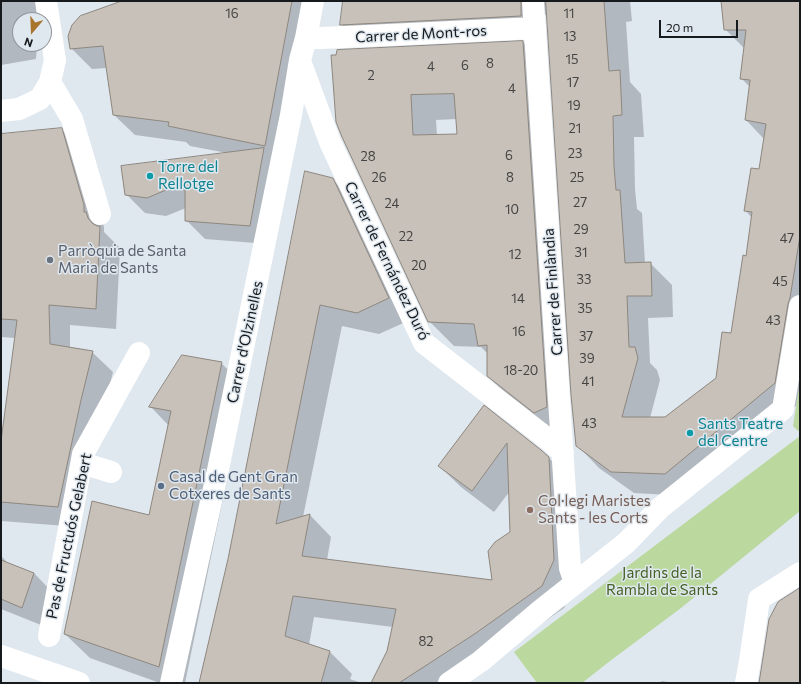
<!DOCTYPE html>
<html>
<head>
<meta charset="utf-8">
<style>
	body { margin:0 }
	#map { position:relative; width:801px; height:684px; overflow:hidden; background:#dfe7ef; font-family:Commissioner,sans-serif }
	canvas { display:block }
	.frame { position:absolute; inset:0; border:2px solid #171a1c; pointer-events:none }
	.north { position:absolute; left:12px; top:12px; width:40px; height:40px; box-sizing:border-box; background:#dfe7ef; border:1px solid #8f959b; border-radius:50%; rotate:199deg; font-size:11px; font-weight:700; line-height:16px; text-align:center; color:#171a1c }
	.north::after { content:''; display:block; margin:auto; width:14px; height:18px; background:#a9742d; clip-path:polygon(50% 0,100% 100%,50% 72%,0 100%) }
	.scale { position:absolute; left:659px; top:20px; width:79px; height:18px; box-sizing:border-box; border:2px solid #171a1c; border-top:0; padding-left:5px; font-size:12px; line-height:14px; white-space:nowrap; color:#171a1c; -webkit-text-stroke:3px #dfe7ef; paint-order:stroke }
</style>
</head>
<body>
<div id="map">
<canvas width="801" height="684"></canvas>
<div class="frame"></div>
<div class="north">N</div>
<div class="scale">20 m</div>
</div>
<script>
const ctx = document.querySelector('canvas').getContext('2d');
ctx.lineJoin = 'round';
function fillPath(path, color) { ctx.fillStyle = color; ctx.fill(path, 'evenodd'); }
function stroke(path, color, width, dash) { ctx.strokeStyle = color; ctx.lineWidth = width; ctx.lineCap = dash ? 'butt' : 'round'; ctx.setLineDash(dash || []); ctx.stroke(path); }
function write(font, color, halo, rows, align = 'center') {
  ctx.font = font + ' Commissioner,sans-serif'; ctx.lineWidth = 3; ctx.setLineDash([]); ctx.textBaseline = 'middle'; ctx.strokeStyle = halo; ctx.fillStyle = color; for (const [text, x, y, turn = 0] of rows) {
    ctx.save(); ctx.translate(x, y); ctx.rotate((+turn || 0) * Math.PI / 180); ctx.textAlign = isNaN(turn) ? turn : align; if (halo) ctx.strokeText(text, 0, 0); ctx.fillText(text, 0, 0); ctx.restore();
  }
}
const green = new Path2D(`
	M800,383v47l-2,1 -5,-5z
	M800,436v75l-119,97 -71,53 -28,22h-45l-23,-31z`);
const shadow = new Path2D(`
	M1,1h41l-2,19h-20v24h17l-1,15 -35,6z
	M124,1h192l-48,243 -63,-5 -19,-19v-12l-20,8 -21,-3 -19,-19 101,-41 -37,-7 -4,-4 -51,-7 -21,-20 -7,-47 -15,1 -21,-21z
	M344,1h286l2,20 -6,1 4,60 11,12 3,43h-10l1,52 2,20 5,4 3,50h5l22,22 1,32 -25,1 2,45 7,7 3,10 -10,38h15l52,-40 15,-44 15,-77 5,-39 -7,-8 15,-40 4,-31 -18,-19 4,-33 -9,-9 4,-29 -20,-20 -3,-28h78v382l-4,23 -109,90 -53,-3 -35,-25 -22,-23 -30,-432 -4,5 -180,28 -22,-22z
	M523,42l25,25 12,370 -47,-36 -25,-25v-22l-7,-7 -27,-1 -25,-25 -92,-200zM457,119l1,16 -21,1 -1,-16z
	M61,129l21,21 22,77v5l16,16 -4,81 -46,-4v23l22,4 21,20 -12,49 -22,106 -78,-6v-88h2l12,-95 -14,-1v-202z
	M332,179l22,22 56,119 -31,14 -37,-8 -39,191 7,-2 21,22 -4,23 166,21 18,-48 -1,-42 -16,21 -33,-25 -22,-21 45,-59 64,50 22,22 6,103 -12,26 -66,46 -44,29h-82l16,-32 5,-24 -79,-10 -5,28 21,7 22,22 -2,5 12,4h-159z
	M221,363l25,24 -61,296h-25l-70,-25 -25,-24 84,-117 20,-91 -18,-19z
	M1,556l8,8 25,9 18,19 -11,33 -40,-16z
	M662,681l12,2h-15z`);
const building = new Path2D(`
	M122,1h170l-27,145 -97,-20 1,-4 -56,-7 -10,-69 -33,3 -2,-13 4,-11 8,-9z
	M343,1h178v15l-181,9z
	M546,1h58l5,70 11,-1 2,45 -9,1 1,50 2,24h4l5,73 26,-1 1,34h-25l2,51h6l3,11 -16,59h43l51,-39 6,-46 9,1 12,-78 3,1 6,-44 -8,-1 7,-43 8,1 7,-45 -21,-4 5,-40 -10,-1 6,-49h-22l-3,-29h79v235l-10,62 -2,6 -13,79 -110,91 -54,-2 -35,-26 -5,-51z
	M523,41l24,366 -13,6 -47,-37v-31l-9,1 -4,-22 -46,-2 -86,-185 -6,-15 -5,-67h5l1,-5zM454,94l3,40 -44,1 -2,-40z
	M62,128l22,77v7h2l2,6 4,5 5,3h3l-4,83 -47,-4 1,39 43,7 -12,49 -23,107 -57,-5v-61l16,-121 -16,-1v-185z
	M264,148l-14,78 -65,-5v-39l-38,16 -22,-3 -4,-29z
	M305,171l28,7 56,120 -32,15 -37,-8 -44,219 34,-10 -8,42 190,24 -4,-29 7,-9 15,-10 -3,-89 -35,48 -34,-25 46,-61 57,45 8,7 5,103 -12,26 -66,47 -77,50h-28l16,-32 9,-42 -103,-13 -8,40 45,15 -9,32h-122l29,-124z
	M182,355l40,7 -63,305 -95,-33 28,-133 57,14 22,-104 -22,-4z
	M1,560l33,13 -12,35 -21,-9z
	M800,588v95h-41l10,-64 9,-17z`);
const minor = new Path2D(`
	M533,1l37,567 5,15
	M306,38h14l25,-1 190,-9
	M300,61l30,81 94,201 125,97 14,13
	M50,82l22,37 28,95
	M1,111l18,-2 21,-10 10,-17 5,-22 -9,-59
	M82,463l29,9
	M49,636l34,-182 56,-101
	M1,656l78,27
	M171,683l47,-213 73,-355 9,-55 6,-22 7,-37
	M449,683l32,-22 59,-50 86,-68 34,-35 123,-99 17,-103
	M746,683l4,-22 9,-62 41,-26`);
const markers = [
	[150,176,4,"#0f9aa8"],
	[50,260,4,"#6b7280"],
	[690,433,4,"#0f9aa8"],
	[161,486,4,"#5c6f8a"],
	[530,510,4,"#8d6e63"]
];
const numberNames = [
	["16",232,14],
	["11",569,14],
	["13",570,37],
	["15",572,60],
	["8",490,64],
	["6",465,66],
	["4",431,67],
	["2",371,76],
	["17",573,83],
	["4",512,89],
	["19",574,106],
	["21",575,129],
	["23",575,154],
	["6",509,156],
	["28",368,157],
	["26",379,178],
	["8",510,178],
	["25",577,178],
	["27",580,203],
	["24",392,204],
	["10",512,210],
	["29",581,230],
	["22",406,237],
	["47",787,239],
	["31",581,253],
	["12",515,255],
	["20",419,266],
	["33",584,280],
	["45",780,282],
	["14",518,299],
	["35",585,309],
	["43",773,321],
	["16",519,332],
	["37",586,337],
	["39",587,359],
	["18-20",521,371],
	["41",588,382],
	["43",589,424],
	["82",426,642]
];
const streetNames = [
	["Carrer de Mont-ros",421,34,-3],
	["Carrer de Fernández Duró",387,261,64],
	["Carrer de Finlàndia",553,292,-94],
	["Carrer d'Olzinelles",245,342,-78],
	["Pas de Fructuós Gelabert",69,536,-78]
];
const cultureNames = [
	["Torre del",158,167],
	["Rellotge",158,184],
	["Sants Teatre",698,424],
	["del Centre",698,441]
];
const worshipNames = [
	["Parròquia de Santa",58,251],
	["Maria de Sants",58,268]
];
const serviceNames = [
	["Casal de Gent Gran",169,477],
	["Cotxeres de Sants",169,494]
];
const educationNames = [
	["Col·legi Maristes",538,501],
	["Sants - les Corts",538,518]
];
const parkNames = [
	["Jardins de la",662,573],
	["Rambla de Sants",662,590]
];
fillPath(green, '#bbd99e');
fillPath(shadow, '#0003');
fillPath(building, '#c8c1b9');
stroke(building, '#8d867e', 1);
stroke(minor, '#fff', 22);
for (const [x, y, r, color] of markers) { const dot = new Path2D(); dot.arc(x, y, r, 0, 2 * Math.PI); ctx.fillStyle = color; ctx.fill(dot); stroke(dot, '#dfe7ef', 1.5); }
write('13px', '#434443', null, numberNames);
write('15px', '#171a1c', '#dfe7ef', streetNames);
write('15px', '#0d838f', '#dfe7ef', cultureNames, 'left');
write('15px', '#5b616d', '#dfe7ef', worshipNames, 'left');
write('15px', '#4e5e75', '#dfe7ef', serviceNames, 'left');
write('15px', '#785e54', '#dfe7ef', educationNames, 'left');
write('15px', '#456123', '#dfe7ef', parkNames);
</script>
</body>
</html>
